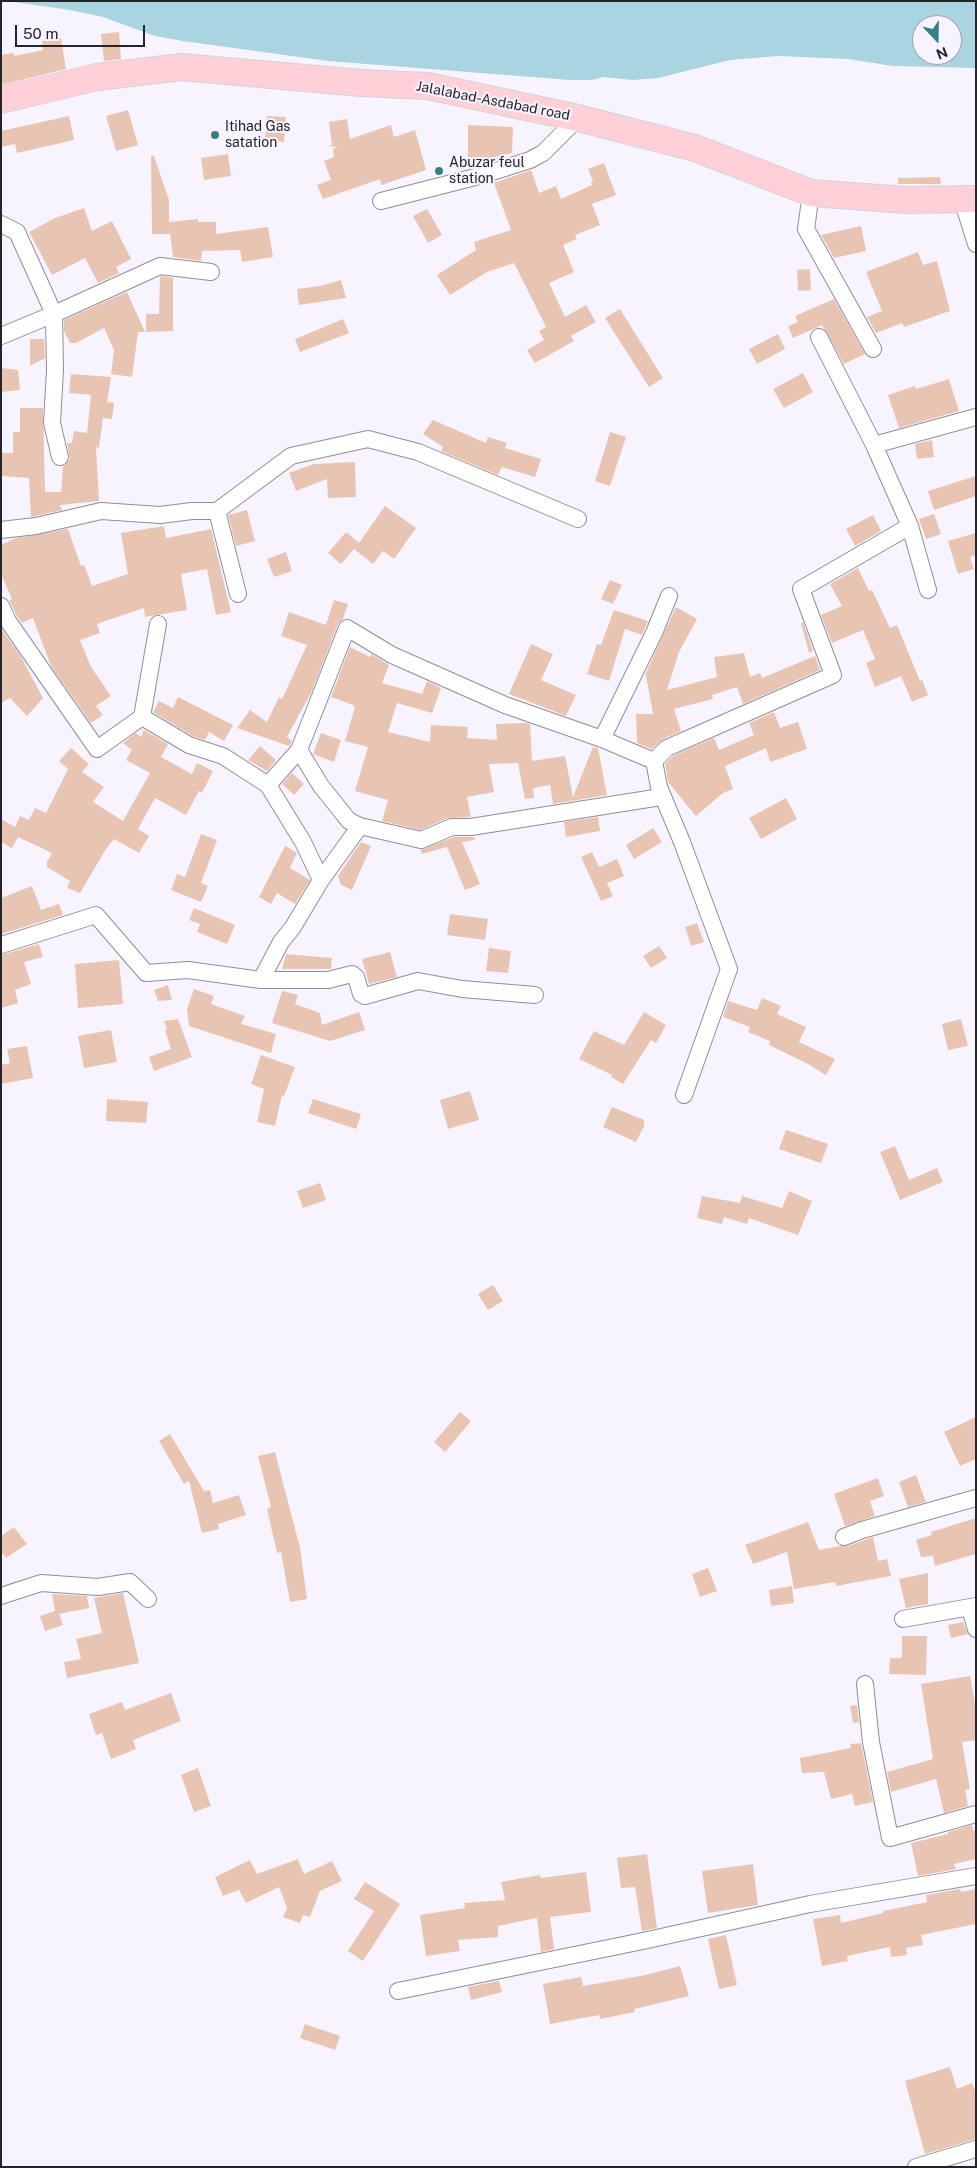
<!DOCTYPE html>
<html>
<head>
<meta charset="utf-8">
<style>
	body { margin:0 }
	#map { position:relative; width:977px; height:2168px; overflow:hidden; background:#f8f4ff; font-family:"Public Sans",sans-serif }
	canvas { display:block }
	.frame { position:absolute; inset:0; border:2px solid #252428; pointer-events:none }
	.north { position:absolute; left:912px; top:15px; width:50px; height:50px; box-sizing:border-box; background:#f8f4ff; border:1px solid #a4a1a9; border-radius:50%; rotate:159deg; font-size:14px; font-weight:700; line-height:20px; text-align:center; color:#252428 }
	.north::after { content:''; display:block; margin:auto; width:18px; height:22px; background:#367e85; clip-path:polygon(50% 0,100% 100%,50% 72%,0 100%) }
	.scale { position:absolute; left:15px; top:25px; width:130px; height:22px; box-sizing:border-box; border:2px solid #252428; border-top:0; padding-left:6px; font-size:15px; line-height:18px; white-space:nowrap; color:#252428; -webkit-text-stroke:4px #f8f4ff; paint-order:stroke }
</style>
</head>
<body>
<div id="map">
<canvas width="977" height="2168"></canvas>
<div class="frame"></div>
<div class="north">N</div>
<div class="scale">50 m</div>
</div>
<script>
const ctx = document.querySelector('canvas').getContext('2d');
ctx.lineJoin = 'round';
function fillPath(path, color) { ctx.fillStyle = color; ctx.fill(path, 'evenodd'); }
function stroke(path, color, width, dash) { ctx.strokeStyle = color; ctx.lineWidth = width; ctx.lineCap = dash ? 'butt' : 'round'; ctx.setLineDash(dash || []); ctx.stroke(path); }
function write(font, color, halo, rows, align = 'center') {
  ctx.font = font + ' "Public Sans",sans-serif'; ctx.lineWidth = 4; ctx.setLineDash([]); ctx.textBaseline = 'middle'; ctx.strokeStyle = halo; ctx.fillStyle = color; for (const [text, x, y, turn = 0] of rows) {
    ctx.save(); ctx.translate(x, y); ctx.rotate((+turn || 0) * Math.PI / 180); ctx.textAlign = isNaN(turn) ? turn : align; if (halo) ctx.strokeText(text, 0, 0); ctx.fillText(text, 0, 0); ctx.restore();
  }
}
const water = new Path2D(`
	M7,1h969v67l-83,-2 -45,-7 -70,-3 -48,4 -72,18 -25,2 -29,-3 -12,3h-22l-242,-19 -145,-20 -28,-5 -52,-19 -33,-7zM922,25h30v30h-30z`);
const building = new Path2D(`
	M119,32l2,27 -17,2 -3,-27z
	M61,38l5,31 -65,16v-30l13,-2v3l29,-6 -1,-9z
	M128,110l10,35 -22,6 -10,-35z
	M69,116l5,24 -57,13 -2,-9 -14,3v-16z
	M267,116l19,1 -2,25 -19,-2z
	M347,119l3,20 41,-14 3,12 21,-7 11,40 -45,15 -1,-6 -57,20 -6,-14 14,-5 -7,-19 10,-4 -1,-8 5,-2 -10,-1 4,-1 -3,-23z
	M468,125l45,2 -1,26 -44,10z
	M228,154l3,22 -27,4 -3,-22z
	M151,156h3l15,44v22l29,-3v3h18v12l52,-7 5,30 -31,5 -2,-12 -38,1 -1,10 -28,-4 -4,-32 1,9h-18z
	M604,163l12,32 -24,9 8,21 -25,10 2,4 -14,6 11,27 -25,11 16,34 21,-12 10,17 -25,14 3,5 -39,22 -8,-13 17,-10 -5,-9 7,-4 -32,-64 -27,9 -37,23 -13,-20 39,-25 -2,-8 37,-12 -17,-47 37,-13 8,23 17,-7 5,13 31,-14 -1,-3 2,-1 -5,-12z
	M940,177l1,7h-43v-6z
	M84,208l8,23 20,-10 19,38 -15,8 3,6 -21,10 -13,-25 -33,17 -23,-43 26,-14z
	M427,209l15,26 -14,8 -15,-27z
	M861,226l5,25 -32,7 -13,-23z
	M918,252l5,13 14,-4 13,50 -46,16 -2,-4 -26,10 -9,-16 15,-6 -16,-39z
	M810,269l1,21 -13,1 -1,-21z
	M162,276l11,2v53l-27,1v-18h13l1,-37z
	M341,280l5,18 -47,7 -2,-16 23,-3z
	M127,292l18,40h-7l-6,45 -21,-3 3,-24 -10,-22 -28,15h-6l-6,-12v-11z
	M834,299l31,55 -21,10 -22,-39 -29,13 -5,-12 10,-4 -3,-6z
	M620,309l43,69 -14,9 -44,-69z
	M343,319l6,14 -49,19 -5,-13z
	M778,334l7,15 -28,15 -8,-15z
	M30,339h14l1,19 -15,8z
	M1,368l17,2 2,20 -19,2z
	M803,373l10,19 -29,16 -11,-19z
	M71,374l40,3 -4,25 7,1 -2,16 -9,-1 -4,30 -3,-1 3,54 -39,4 2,5 -31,7 -2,-39 -28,-2v-23h12v-21h7v-24h23l2,84h16l2,-26 7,-7 -3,-16h5l2,-12 13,2 4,-38 -22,-2z
	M949,379l10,32 -60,17 -11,-33 27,-9 1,3z
	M433,420l53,23 2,-6 19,6 -2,5 36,11 -6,18 -33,-10 -4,8 -57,-24 2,-4 -20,-13z
	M610,432l16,5 -16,49 -15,-5z
	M932,440l2,17 -17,2 -2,-15z
	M355,462l1,35 -28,1 -1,-19 -31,12 -7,-18 25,-9z
	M976,476v20l-42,14 -6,-19z
	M385,506l31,22 -22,31 -11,-8 -10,13 -19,-15 5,-6 -18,21 -13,-11 18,-21 13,11z
	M247,510l8,31 -19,5 -8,-31z
	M934,514l7,20 -15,5 -7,-20z
	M873,515l8,16 -26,15 -9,-17z
	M164,526l2,12 45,-9 20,83 -15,3 -9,-46 -26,5 6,36 -42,7 -1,-9 -47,16 3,9 -20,7 11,27 20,29 -15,10 7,9 -12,8 -40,-57 -18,-48 -11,5 -5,-7 -8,-16 3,-1 -11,-25v-29l15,-7 52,-9 13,37 3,-1 8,21 36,-12 -7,-41z
	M976,533v22l-6,2 4,12 -16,5 -10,-33z
	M286,552l6,19 -18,6 -7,-18z
	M858,568l11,23 3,-1 18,38 7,-3 23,56 2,-1 6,15 -16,7 -11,-26 -26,11 -9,-24 9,-4 -12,-29 -31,13 -11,-28 21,-9 -12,-22z
	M610,580l12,5 -9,19 -12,-5z
	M334,600l14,4 -5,15 -5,5 -26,67 -25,46 5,4 -2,4 -1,1 -52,-18 13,-18 17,12 12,-25 3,2 25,-54 -26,-9 8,-24 37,13z
	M676,607l21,12 -18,33 -12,38 50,-13 -3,-20 30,-4 6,24 10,-4 2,5 53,-22 5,14 -77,34 -6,-17 -25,8 1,4 -39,10 7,22 -18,8 -11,10 -15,-6 -1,-29h17l-7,-38 -1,-1z
	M614,610l34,11 -6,14 -17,-6 -16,52 -22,-7 10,-30 4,1z
	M803,622l10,29 -4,2 -8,-30z
	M1,629l19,26 23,43 -16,18 -17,-18 -9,5z
	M531,644l22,10 -12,26 35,15 -10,21 -57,-22z
	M350,647l20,10 1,-3 18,11 -7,18 40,11 5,-13 14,7 -9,25 -35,-10 -9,29 42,10 1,-17 37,2 -1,11 30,2 -1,-16 30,-1 4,1 2,37 33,-5 8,41 20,-50 5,1 9,47 -54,9 -3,-19 -17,3 1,10 -9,1 -7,-36 -29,1 5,28 -27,5 4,20 -23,1 -28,12 -38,-9 6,-21 -33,-9 13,-44 -23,-6 10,-34 -2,-2 -22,-8z
	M178,697l55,28 -9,16 -15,-9 -4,8 -12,-4 -40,-24 6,-11 14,7z
	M774,712l6,16 18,-6 9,27 -37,13 -4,-14 -41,18 8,23 -10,4 -27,23 -28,-34 -3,-18 8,-8 41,-18 5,12 35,-15 -5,-12z
	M144,730l24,14 -7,13 31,17 5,-11 16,8 -11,22 -3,-2 -13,24 -31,-17 -17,31 11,7 -10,17 -25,-14 -8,10 -26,44 -13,-5 3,-7 -23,-14v-5l5,-9 -34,-16 -6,11 -11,-6v-23l14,8 5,-11 9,4 6,-12 11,5 22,-44 -9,-8 12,-13 18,16 -7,8 22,15 -11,15 30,19 27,-48 -24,-13 6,-10 -9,-7 13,-10 5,4z
	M321,733l20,7 -7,22 -21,-8z
	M260,746l16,14 -9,11 -19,-11z
	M292,773l12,11 -10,11 -12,-11z
	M786,798l11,21 -36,20 -12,-21z
	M598,817l2,14 -34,6 -2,-15z
	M653,828l9,14 -28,17 -8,-14z
	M201,834l16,6 -16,43 7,3 -7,16 -30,-12 6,-16 8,3z
	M454,837h20l1,3 -13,2 18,42 -15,6 -18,-43 -25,7 -2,-4z
	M361,842l10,4 -19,44 -11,-5 -3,-9z
	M285,846l12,7 -7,15 20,12 -15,24 -18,-11 -6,11 -12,-7z
	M592,852l7,15 18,-8 7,17 -17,7 6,13 -12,5 -20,-44z
	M32,886l9,24 18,-6 4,11 -62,19v-36z
	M194,908l41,17 -8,19 -30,-12 3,-8 -11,-4z
	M450,914l38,5 -3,21 -38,-5z
	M697,923l7,19 -13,4 -6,-19z
	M39,944l4,13 -19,5 7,22 -16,6 3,13 -17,5v-53z
	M659,946l8,12 -16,10 -8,-12z
	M489,948l22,3 -3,22 -22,-2z
	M390,952l7,25 -28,7 -7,-25z
	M286,954l46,4 -1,11h-49z
	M119,960l4,44 -45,4 -3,-44z
	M168,985l4,15 -14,1 -4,-11z
	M194,989l20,7 -3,8 34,12 -4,8 35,10 -5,19 -82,-27 -2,-17z
	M282,991l16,4 -3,9 25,9 2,12 37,-13 6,18 -35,11 -58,-18z
	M762,998l19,8 -4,8 29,13 -7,15 36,17 -9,16 -18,-11 -39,-19 1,-4 -22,-9 2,-5 -27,-10 5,-16 29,9z
	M644,1012l22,13 -10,18 -5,-3 -28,44 -12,-7 1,-2 -33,-16 15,-28 30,14z
	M178,1019l14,38 -38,14 -5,-14 22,-8 -6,-19h2l-3,-9z
	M961,1019l7,27 -20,4 -6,-26z
	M111,1030l6,32 -33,6 -6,-32z
	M27,1046l6,32 -32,6v-19l9,-2 -3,-14z
	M261,1055l34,12 -11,29 -2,-1 -7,31 -18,-4 7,-33 -13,-5z
	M470,1091l9,29 -31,9 -8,-29z
	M107,1099l41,3 -2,21 -40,-2z
	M313,1099l48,15 -5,15 -48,-16z
	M612,1107l32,13v6l-8,16 -33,-15z
	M786,1130l42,14 -7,19 -42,-14z
	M895,1146l14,34 28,-12 6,14 -43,18 -20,-48z
	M320,1183l6,17 -23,8 -6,-17z
	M789,1191l23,10 -14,34 -49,-17 -2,6 -23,-7 -2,7 -25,-6 5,-22 38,7 2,-7 40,12z
	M493,1285l10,16 -15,9 -10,-16z
	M460,1412l11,9 -26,31 -11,-10z
	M976,1417v42l-16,7 -16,-34z
	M170,1434l34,57 6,-1 3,13 26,-8 7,20 -28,9 1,5 -17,4 -13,-52 -5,3 -25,-43z
	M275,1452l25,96 7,51 -17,3 -9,-50 -4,1 -10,-44 4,-2 -13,-51z
	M916,1475l10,27 -18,5 -9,-25z
	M878,1478l6,18 -14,5 5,15 -30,10 -11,-32z
	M976,1518v36l-41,12 -2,-10 -12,1 -5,-17 16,-5 -1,-3z
	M808,1522l11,28 21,-4h8l25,-9 5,24 9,-2 4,17 -55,10 -1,-4 -41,7 -7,-37 -34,12 -8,-19z
	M14,1527l13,17 -21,14 -5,-7v-15z
	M708,1568l9,23 -17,6 -8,-23z
	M928,1573v31l-22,4 -7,-29z
	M792,1586l2,17 -23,3 -2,-16z
	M123,1593l16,70 -72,15 -3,-16 17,-3 -5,-20 26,-6 -8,-35z
	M52,1594l35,2 2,12 -30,6 4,11 -18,6 -5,-15 15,-5z
	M963,1622l5,12 -17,4 -3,-13z
	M902,1636h25l-1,39 -37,-1 1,-16h12z
	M970,1676l6,33v31l-14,2 8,47 -5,1 3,16 -24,7 -8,-34 -45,13 -4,-20 46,-13 -12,-75z
	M171,1693l10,28 -48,19 3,9 -25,10 -9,-26 -6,2 -7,-21 33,-12 3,8z
	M857,1705l2,17 -6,1 -3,-17z
	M861,1743l12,59 -18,4 -3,-12 -21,5 -7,-27 -22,1 -2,-15 51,-10 -1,-4z
	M198,1768l13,38 -17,6 -13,-37z
	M972,1825l1,6 3,-1v29l-22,5 2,5 -38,7 -7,-33 37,-9v-2z
	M647,1854l10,74 -15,3 -7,-44 -14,1 -4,-30z
	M298,1859l6,15 28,-13 10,20 -22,10 -10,26 -7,-2 -3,8 -17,-6 4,-9 -8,-21 -33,16 -7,-13 -16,6 -8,-19 35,-17 7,14z
	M753,1864l5,41 -50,8 -6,-42z
	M586,1872l5,40 -41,5 4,32 -13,3 -4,-34 -39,8v11l-40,3 2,11 -34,5 -6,-41 45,-7 -1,-5 41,-3 -4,-18 39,-7 1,3z
	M365,1882l35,22 -37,57 -15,-10 26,-40 -20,-12z
	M960,1889l1,3 15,-3v35l-55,11 2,10 -17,3 1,7 -16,2 -1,-10 -43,9 1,5 -26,5 -9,-47 27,-4 1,8 42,-10v-2l44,-9 -1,-7z
	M726,1935l11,50 -18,4 -11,-50z
	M680,1966l9,30 -55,13 1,3 -35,7 -1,-4 -49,9 -7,-40 38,-7 2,9 63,-11z
	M499,1981l3,11 -31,8 -3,-13z
	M305,2024l35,12 -5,14 -35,-12z
	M950,2067l7,22 15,-6 4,10v46l-51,15 -20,-73z`);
const minor = new Path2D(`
	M811,193l-5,36 67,120
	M962,199l14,45
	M381,201l102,-26 47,-15 13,-7 35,-35
	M1,224l16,8 37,82 -53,22
	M819,337l55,108
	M60,457l-8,-34 3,-53 -1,-56 106,-48 51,6
	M217,511l21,83
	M1,530l35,-4 65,-15 59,4 32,-4h25l74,-55 77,-17 50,13 160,67
	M928,590l-18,-64 -36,-81 102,-28
	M1,606l7,15 89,128 45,-32 47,28 34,11 45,29 31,-35 48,-122 45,27 113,50 97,34 52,22
	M142,717l16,-93
	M602,739l52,-106 15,-37
	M299,750l22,36 28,35 11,5 61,14 31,-13h19l190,-30 -2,-10
	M268,785l35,57 18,38
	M1,945l95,-30 50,58 42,-3 73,10 20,-38 12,-15 28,-47 39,-54
	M261,980h67l24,-6 4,3 5,17 4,2 53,-15 44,8 73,6
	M684,1095l45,-126 -47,-127 -23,-55 -5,-26 13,-13 166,-73 -32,-86 109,-63
	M844,1537l18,-7 114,-32
	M1,1596l40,-13 57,4 32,-5 18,17
	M970,1609l6,20
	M903,1619l73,-13
	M865,1684l6,58 19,96 86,-24
	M398,1991l245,-50 167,-37 166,-28
	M916,2167l60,-18`);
const primary = new Path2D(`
	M1,100l96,-23 85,-10 179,16 67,3 150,32 117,30 116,45 95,7 70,-1`);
const markers = [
	[215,135,5,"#367e85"],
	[439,171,5,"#367e85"]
];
const streetNames = [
	["Jalalabad-Asdabad road",493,101,11]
];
const poiNames = [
	["Itihad Gas",225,127],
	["satation",225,143],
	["Abuzar feul",449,163],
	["station",449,179]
];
fillPath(water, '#aad4e0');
fillPath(building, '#e8c5b3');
stroke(minor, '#918d97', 18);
stroke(primary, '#d3d3d4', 28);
stroke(minor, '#fff', 16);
stroke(primary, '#ffd0d7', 26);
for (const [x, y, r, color] of markers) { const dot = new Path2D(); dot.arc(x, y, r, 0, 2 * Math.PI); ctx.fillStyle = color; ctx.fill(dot); stroke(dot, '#f8f4ff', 2); }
write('14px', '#252428', '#f8f4ff', streetNames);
write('14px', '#252428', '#f8f4ff', poiNames, 'left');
</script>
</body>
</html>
